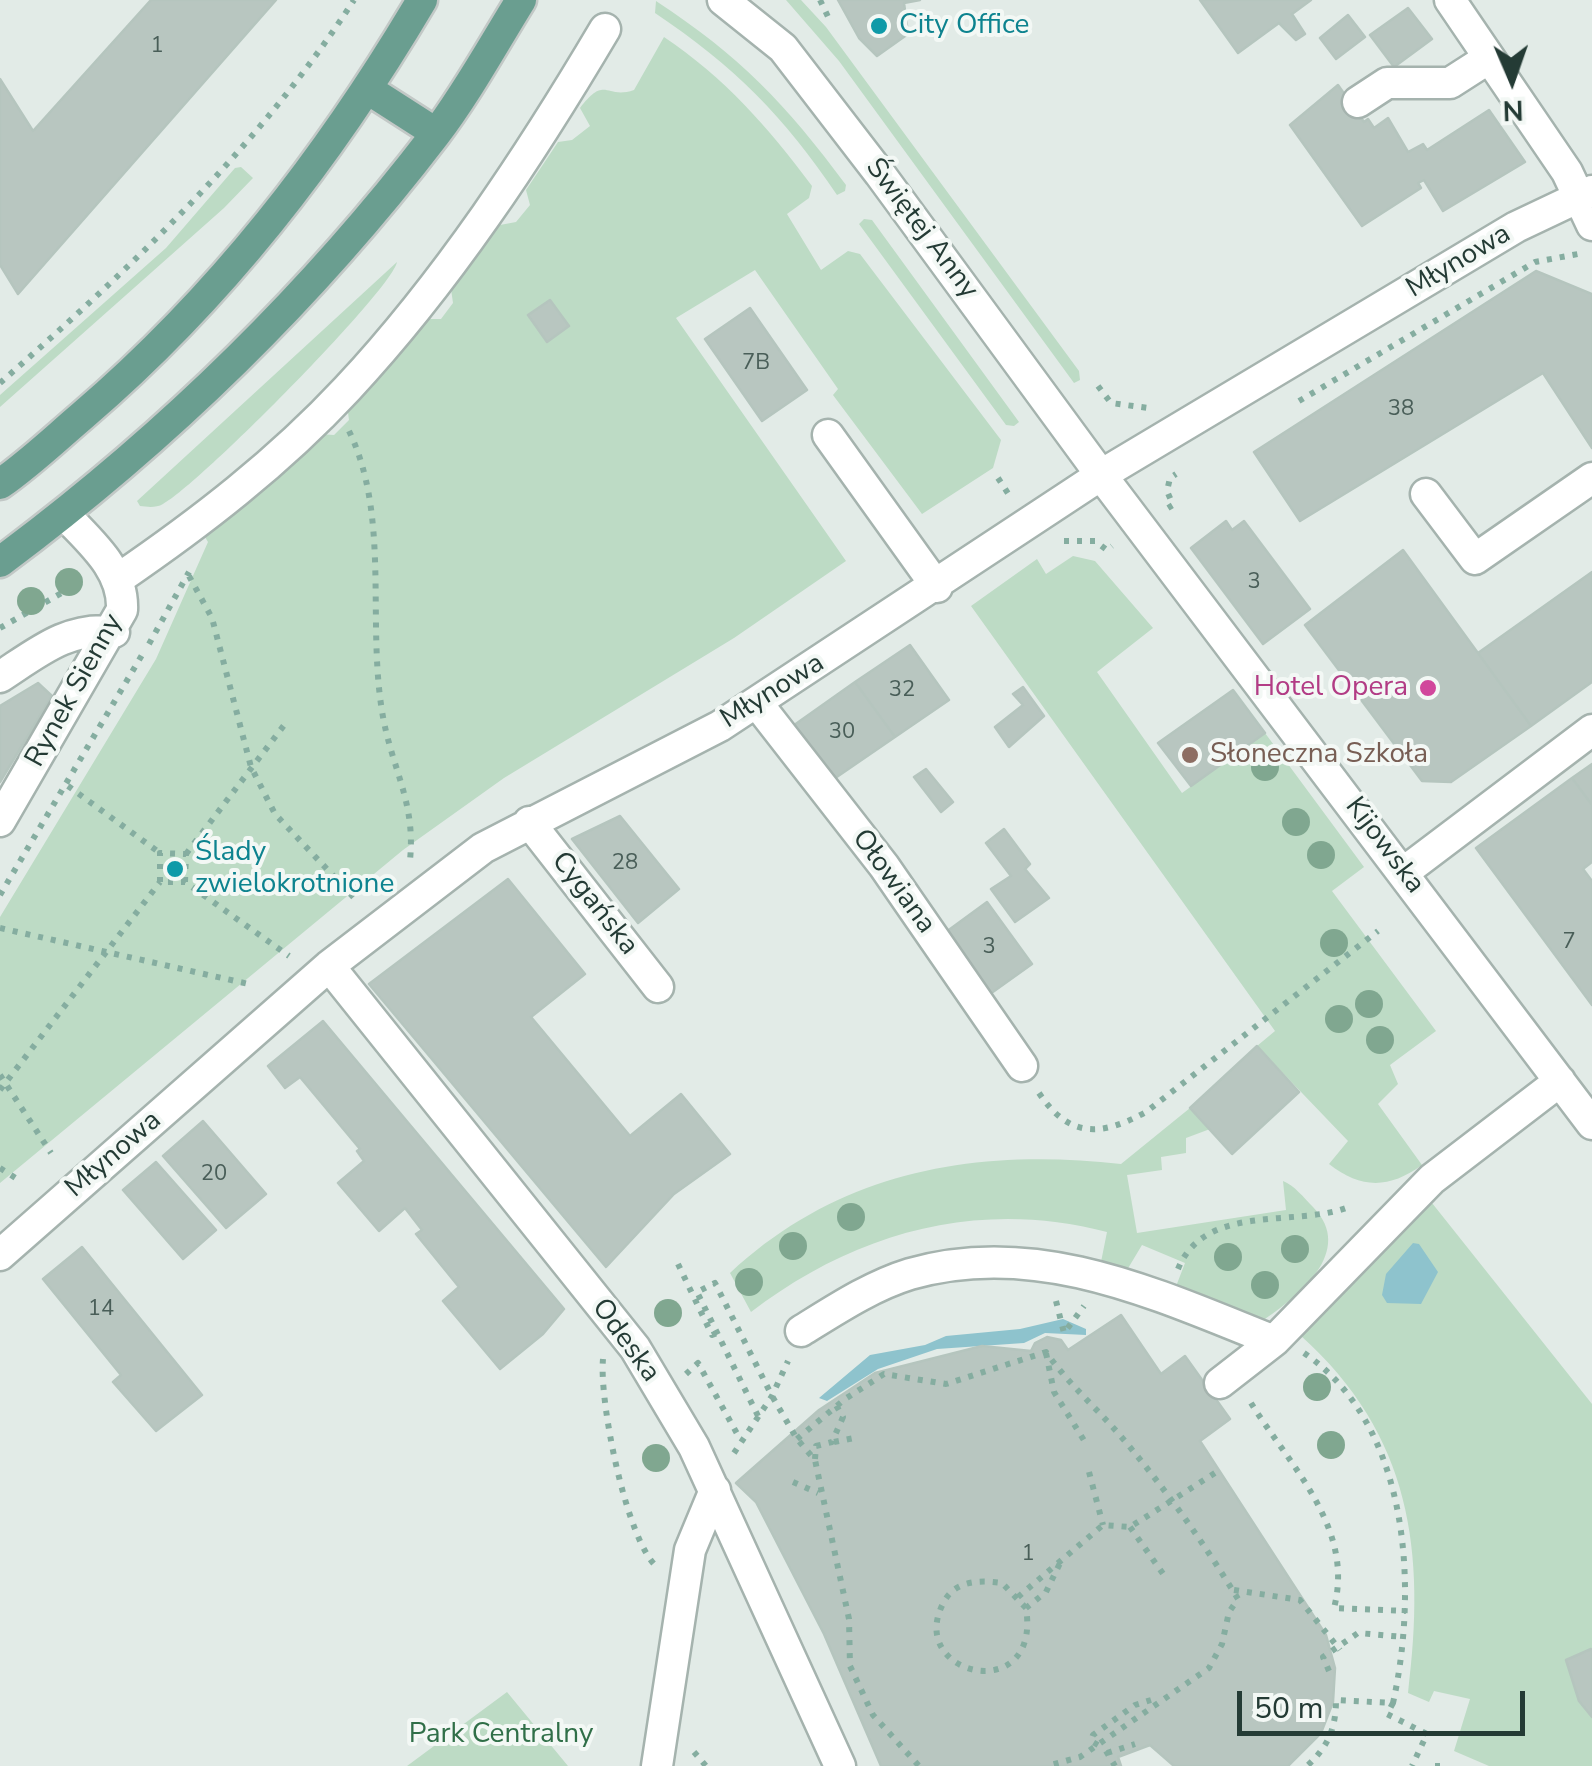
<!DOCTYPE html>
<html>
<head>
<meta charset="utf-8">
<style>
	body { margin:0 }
	#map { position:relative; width:1592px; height:1766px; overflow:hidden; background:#e2ebe7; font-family:"Nunito Sans",sans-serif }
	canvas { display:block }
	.north { position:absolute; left:1462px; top:30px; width:100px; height:100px; -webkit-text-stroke:8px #f3f8f5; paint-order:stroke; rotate:178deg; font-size:28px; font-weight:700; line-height:40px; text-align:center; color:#243b35 }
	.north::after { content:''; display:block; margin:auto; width:35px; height:45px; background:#243b35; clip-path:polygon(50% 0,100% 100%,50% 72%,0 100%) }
	.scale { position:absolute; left:1237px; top:1691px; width:288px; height:45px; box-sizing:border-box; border:5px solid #243b35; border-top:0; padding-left:12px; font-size:30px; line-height:35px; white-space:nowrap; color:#243b35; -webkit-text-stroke:8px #f3f8f5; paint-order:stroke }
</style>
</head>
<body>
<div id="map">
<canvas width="1592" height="1766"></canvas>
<div class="north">N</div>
<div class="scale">50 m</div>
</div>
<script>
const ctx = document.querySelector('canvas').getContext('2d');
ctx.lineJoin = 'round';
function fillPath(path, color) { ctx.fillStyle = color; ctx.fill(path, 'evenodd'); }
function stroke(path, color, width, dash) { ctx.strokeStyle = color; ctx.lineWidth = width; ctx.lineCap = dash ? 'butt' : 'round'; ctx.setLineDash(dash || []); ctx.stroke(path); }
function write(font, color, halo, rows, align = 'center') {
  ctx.font = font + ' "Nunito Sans",sans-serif'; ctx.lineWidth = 8; ctx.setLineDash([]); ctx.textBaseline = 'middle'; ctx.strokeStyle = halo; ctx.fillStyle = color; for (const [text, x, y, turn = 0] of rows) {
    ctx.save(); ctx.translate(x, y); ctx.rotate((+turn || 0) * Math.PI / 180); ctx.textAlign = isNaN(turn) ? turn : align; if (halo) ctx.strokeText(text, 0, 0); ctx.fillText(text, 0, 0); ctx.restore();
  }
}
const green = new Path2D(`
	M786,0h15l25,27 253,344 1,9 -6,3 -235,-322z
	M656,1c84,55 130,103 190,184l-1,6 -8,4c-53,-79 -103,-129 -182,-182z
	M664,37c61,41 104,90 148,149l-3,12 -22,16 34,56 27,-19 12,3 141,186 -8,28 -71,46 -89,-119 5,-6 -83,-119 -79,48 170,243 -112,77 -230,140 -101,72 -403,333v-266l156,-258 52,-117 -3,-5 114,-103 15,1 15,-15 -2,-15 76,-86h18l12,-16 -2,-14 49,-64 16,-3 14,-17 -4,-15 32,-48 14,-2 18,-14 -10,-18c26,-34 25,-8 54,-18z
	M241,167l12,11 -29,30 -224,199v-12l166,-147 69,-80z
	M864,219l8,1 147,202 -5,4 -8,-1 -147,-201z
	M397,262c-6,29 -199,224 -234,242 -7,4 -15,3 -23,2l-3,-5z
	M1073,556l22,5 58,67 -56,44 85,121 83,-60 99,134 -32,24 104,140 -46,34 8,19 -20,20 44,61c-33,24 -61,24 -93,-1l19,-23 -91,-95 18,-15 -304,-425 66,-47 9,15z
	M1190,1108l20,21 -24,9v15l-25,4 1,13 -35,5 10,58 149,-23 -3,-29c11,4 21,17 30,26 43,44 -15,90 -51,114l-87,-32 10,-26 -43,-18 -15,25 -26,-8 6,-30c-128,-34 -252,0 -356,80l-21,-39c111,-103 246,-125 391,-109z
	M1432,1203l160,201v362h-103l-35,-15 16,-52 -36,-8 -5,11 -21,-9c18,-141 4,-258 -108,-358z
	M507,1692l61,74h-161z`);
const water = new Path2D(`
	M1413,1243l6,1 19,28 -17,32 -34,-1 -5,-8 4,-21z
	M1063,1319l23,10v6l-41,-2 -21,10 -87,6 -59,20 -51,32 -8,-3 51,-43 55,-10 21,-9 74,-7z`);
const building = new Path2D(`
	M151,0h125l-258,294 -18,-29v-186l33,52z
	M838,0h82l-16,3 4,31 -31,22 -18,-18z
	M1200,0h111l-19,14 13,20 -9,6 -17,-17 -41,30z
	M1408,8l24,31 -38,28 -24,-32z
	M1348,15l17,22 -29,22 -16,-21z
	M1338,85l26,37 4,-3 6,9 14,-10 20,34 15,-8 4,6 62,-40 36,52 -82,49 -19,-31 -6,3 3,5 -59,38 -72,-101z
	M1536,271l56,23v154l-49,-75 -243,148 -46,-69z
	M550,300l19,26 -22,16 -19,-27z
	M750,308l57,82 -45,31 -57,-82z
	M1226,521l6,9 12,-9 66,88 -47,35 -72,-96z
	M1403,550l128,176 -80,56 -29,-1 -117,-156z
	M1592,572v110l-61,44 -53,-73z
	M910,645l39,55 -54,37 -40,-55z
	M855,682l40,55 -67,46 -38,-55z
	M38,683l14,13 -52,86v-76z
	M1023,687l21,29 -35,31 -14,-20 28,-22 -10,-11z
	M1233,690l32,43 -74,53 -33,-43z
	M1592,764v41l-20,-27z
	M926,769l27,33 -12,10 -27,-35z
	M1572,778l20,27v57l-9,7 9,12v124l-116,-157z
	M620,816l59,73 -41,34 -66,-84z
	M1004,829l26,35 -5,5 24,29 -34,24 -24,-33 20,-13 -25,-33z
	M508,879l77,95 -54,43 99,119 51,-42 49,60 -56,40 -68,73 -237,-283z
	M987,902l45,62 -42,30 -44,-62z
	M323,1021l241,288 -21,25 -43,35 -57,-68 16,-14 -43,-53 6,-4 -17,-22 -26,23 -41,-48 26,-22 -7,-10 3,-2 -60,-72 -15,11 -17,-22z
	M1257,1046l42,46 -67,62 -42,-46z
	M203,1121l63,73 -40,34 -63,-72z
	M156,1162l60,68 -33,29 -60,-69z
	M82,1247l120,148 -46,36 -43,-49 8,-7 -78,-96z
	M1121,1315l40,59 24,-18 45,63 -30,22 126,194 9,33 -2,34 -12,31 -33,33h-114l-24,-21 -32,12 3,9h-240l-57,-132 -68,-132 -20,-19 83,-73 56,-37 107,-27 49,5 4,-8 12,-6 14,3 7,10z
	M1591,1649l1,2v66l-13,-16 -13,-41z`);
const path = new Path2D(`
	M820,0l11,23
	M0,383c132,-116 258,-235 354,-383
	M1098,386l13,17 37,5
	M1299,401l236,-139 43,-8
	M349,431c41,85 18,188 33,280 9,57 34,90 28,149
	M998,478l13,20
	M1168,508l5,-3 -6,-14 3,-13 6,-4
	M1064,541h31l12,9 5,-4
	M189,576l23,42 39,149 24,47 82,87
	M0,628l81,-46
	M149,644l40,-72
	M68,786l92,67
	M186,854l102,-134
	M185,882l1,-28 -26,-1v29h25l104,74
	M0,895l142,-240
	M0,928l253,57
	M0,1075l51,78
	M0,1090l160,-208
	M1039,1093c30,45 61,44 107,19l232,-181
	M0,1168l17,11
	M678,1264l34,71 5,-2
	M1178,1269c27,-66 115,-42 168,-61
	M1056,1301l8,32 20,-27
	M1046,1353l8,39 31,50
	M1304,1353c107,73 114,237 89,350l-57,-3c0,28 -8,47 -29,66
	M603,1359c-4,42 23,179 53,207
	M686,1374l12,-11 42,76
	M1251,1403c39,63 104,125 83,205l72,3
	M758,1416l-61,-124 18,-9 57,113 25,43 18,21 34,159 1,47 23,49 46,51
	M797,1439l48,-40 39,-25 62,10 100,-32c23,33 52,57 78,88 42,50 80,103 114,159l-9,13 -7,32 -13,24 -129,89 -33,9
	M834,1442l25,-5
	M734,1453l38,-57 16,-35
	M815,1459l1,-13 16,-4 11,-25 -10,-17
	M1089,1472l14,53
	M793,1482l25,11
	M1130,1527l36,51
	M1234,1590l66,10 40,50
	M1018,1597l85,-72 27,2 85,-54
	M1026,1608l-24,-25c-21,-3 -45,-3 -57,17 -44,75 97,109 81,8l20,-16 16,-33
	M1329,1671l-6,-14 35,-24 46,4
	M1393,1703l-6,11 40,20 -15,32
	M1098,1745l-7,-4 2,-6 42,-30 16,-5
	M1106,1751l9,15
	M694,1752l12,14
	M1107,1753l28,-9
	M1435,1766h5`);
const minor = new Path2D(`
	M723,0l60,48 97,126 221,301 491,649
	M1450,0l117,172 25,53
	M1358,102l29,-19h63l39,-25
	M828,435l109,152
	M1426,494l49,65 117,-81
	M118,579c82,-56 161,-117 229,-190 100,-107 184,-235 258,-360
	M0,677c37,-24 68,-51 114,-45
	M757,703l127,163 138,200
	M0,821l122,-211c2,-41 -32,-68 -58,-96
	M529,822l129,165
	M1404,872l188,-142
	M329,966l306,382 59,99 146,319
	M0,1255l329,-289 154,-118 237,-122 381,-251 415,-248 76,-36
	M801,1331c34,-21 70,-45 109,-57 127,-37 248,21 364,67l158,-162 128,-98
	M1220,1383l54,-42
	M657,1766l33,-216 25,-60`);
const major = new Path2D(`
	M369,90l67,43
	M0,484c29,-20 55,-45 82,-68 139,-119 247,-259 340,-416
	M0,562c164,-122 311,-265 435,-427 32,-42 58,-90 86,-135`);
const trees = [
	[69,582],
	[31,601],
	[1265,767],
	[1296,822],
	[1321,855],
	[1334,943],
	[1369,1004],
	[1339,1019],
	[1380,1040],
	[851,1217],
	[793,1246],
	[1295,1249],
	[1228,1257],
	[749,1282],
	[1265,1285],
	[668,1313],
	[1317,1387],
	[1331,1445],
	[656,1458]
];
const markers = [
	[879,26,10,"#0f9aa8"],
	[1428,688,10,"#d1479c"],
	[1190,755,10,"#8d6e63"],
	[175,869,10,"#0f9aa8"]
];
const numberNames = [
	["1",157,47],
	["7B",756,364],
	["38",1401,410],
	["3",1254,583],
	["32",902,691],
	["30",842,733],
	["28",625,864],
	["7",1569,943],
	["3",989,948],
	["20",214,1175],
	["14",101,1310],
	["1",1028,1555]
];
const cultureNames = [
	["City Office",899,26],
	["Ślady",195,853],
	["zwielokrotnione",195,885]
];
const streetNames = [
	["Świętej Anny",921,229,53],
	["Młynowa",1459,262,-31],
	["Rynek Sienny",75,691,-61],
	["Młynowa",773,692,-32],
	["Kijowska",1384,846,53],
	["Ołowiana",893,882,54],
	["Cygańska",594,904,52],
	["Młynowa",114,1155,-41],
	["Odeska",625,1341,54]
];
const hotelNames = [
	["Hotel Opera",1408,688]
];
const educationNames = [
	["Słoneczna Szkoła",1210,755]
];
const parkNames = [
	["Park Centralny",501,1735]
];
fillPath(green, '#bddbc5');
fillPath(water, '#8ec3cd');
fillPath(building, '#b8c6c0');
stroke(building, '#b5c5be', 2.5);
stroke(minor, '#a5b3ae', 35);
stroke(major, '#c2c8c6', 35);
stroke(path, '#85ada0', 6, [5, 8]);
stroke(minor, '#fff', 30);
stroke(major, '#6a9e90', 30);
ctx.fillStyle = '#80a790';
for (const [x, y] of trees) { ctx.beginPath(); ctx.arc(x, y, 14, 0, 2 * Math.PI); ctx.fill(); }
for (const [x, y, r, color] of markers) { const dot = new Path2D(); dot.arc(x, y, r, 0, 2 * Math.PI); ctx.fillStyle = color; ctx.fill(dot); stroke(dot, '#f3f8f5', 4); }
write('22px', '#495e58', null, numberNames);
write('28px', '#0d838f', '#f3f8f5', cultureNames, 'left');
write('28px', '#243b35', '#f3f8f5', streetNames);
write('28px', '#b23c85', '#f3f8f5', hotelNames, 'right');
write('28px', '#785e54', '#f3f8f5', educationNames, 'left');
write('28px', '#306f48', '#f3f8f5', parkNames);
</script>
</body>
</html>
